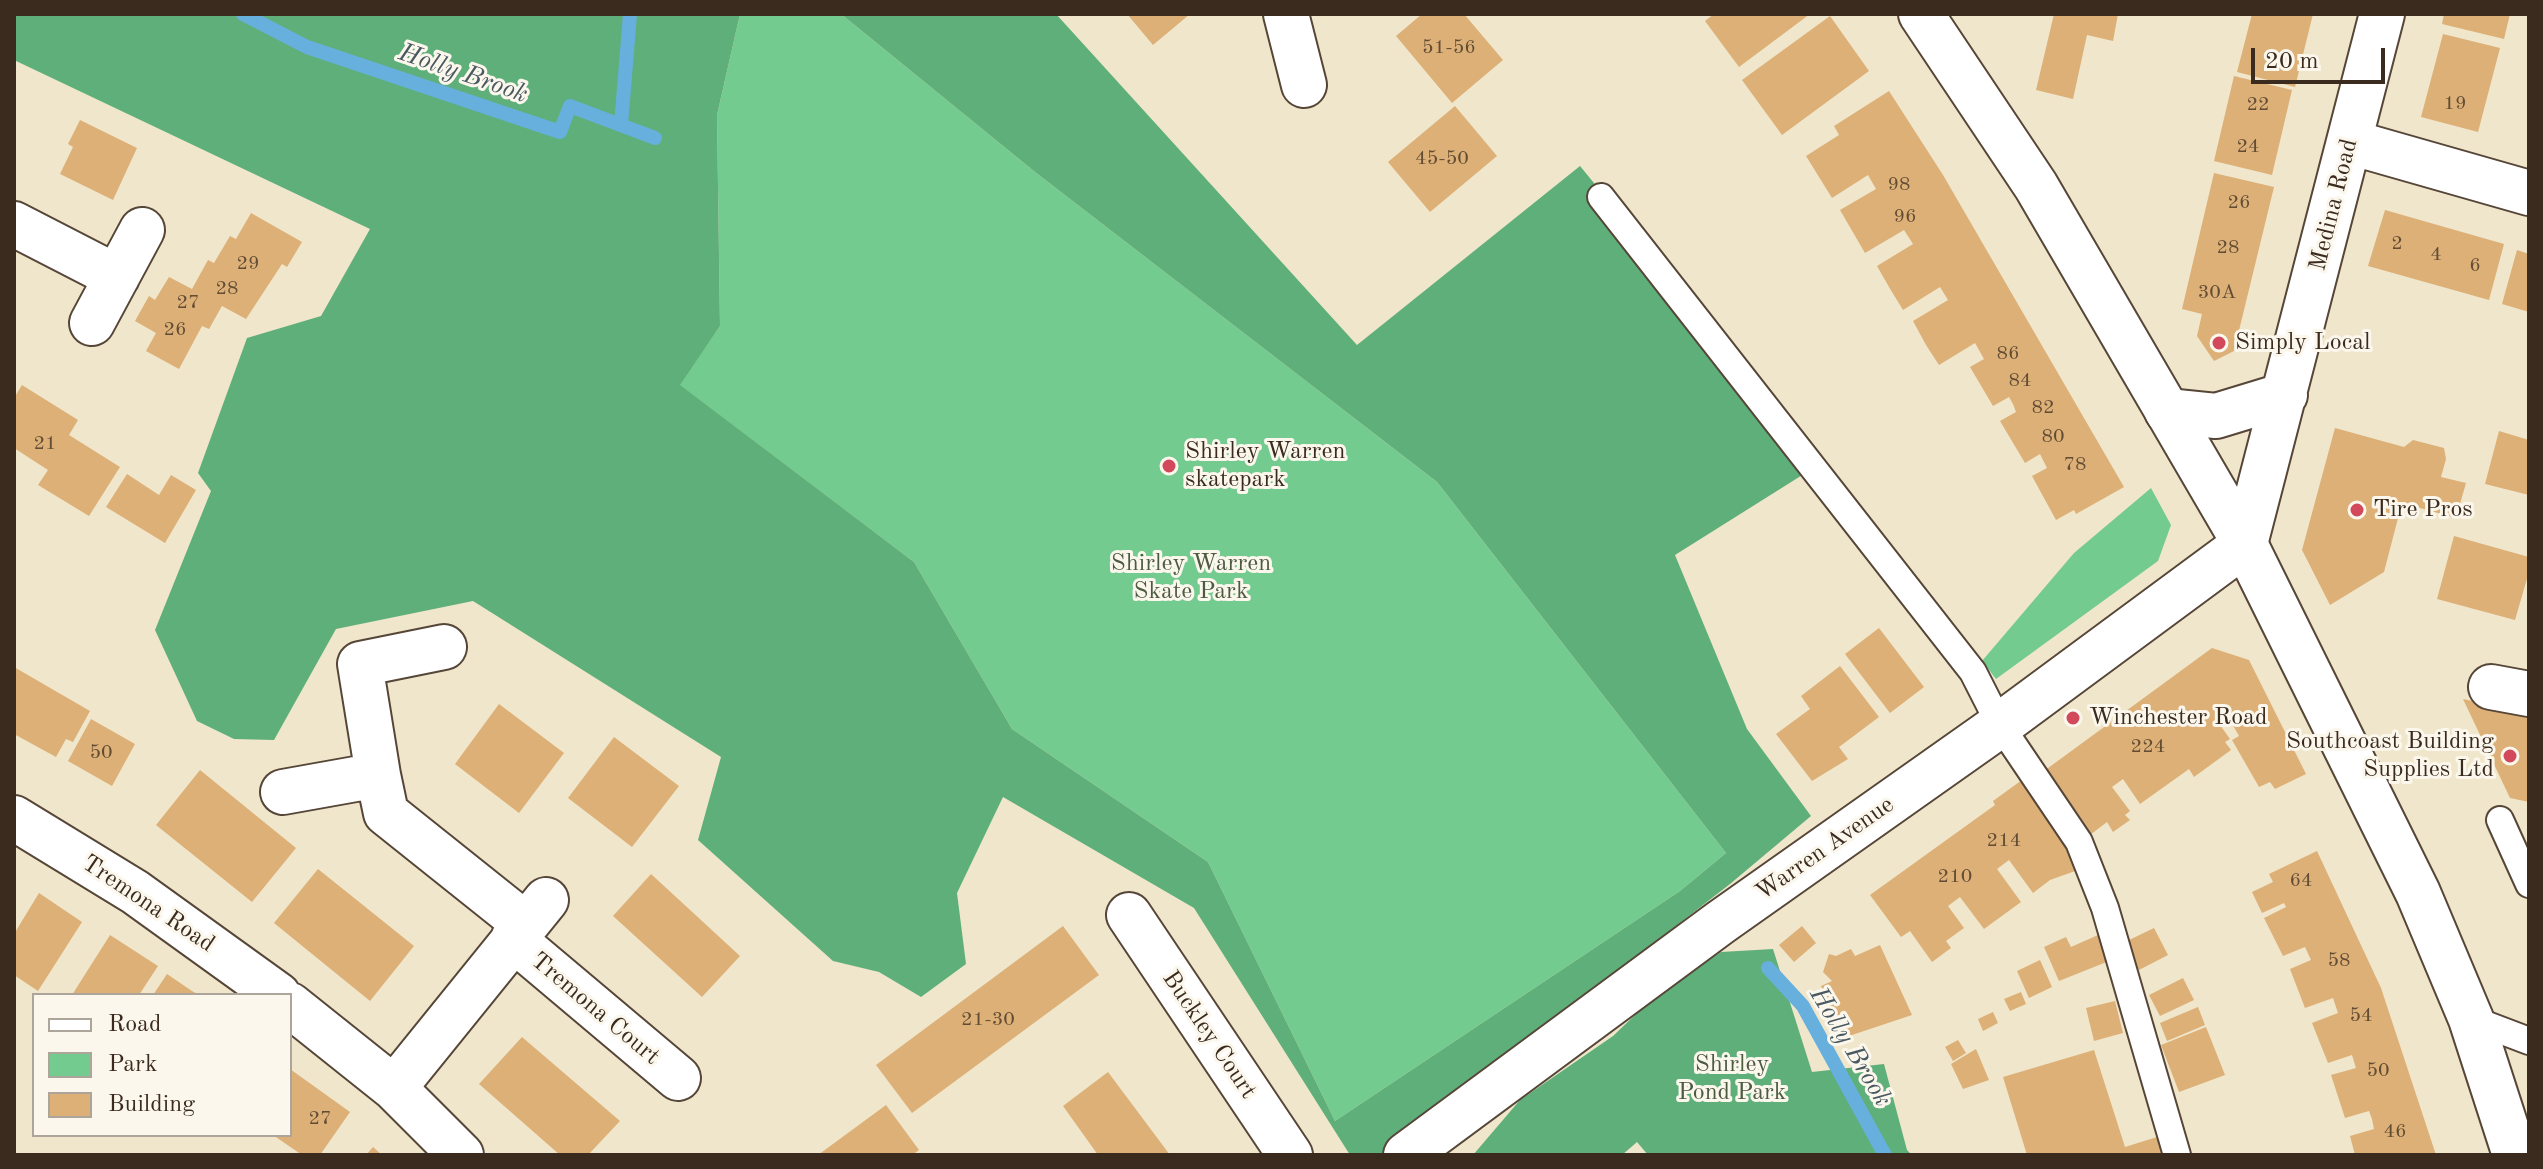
<!DOCTYPE html>
<html>
<head>
<meta charset="utf-8">
<style>
	body { margin:0 }
	#map { position:relative; width:2543px; height:1169px; overflow:hidden; background:#f0e6cb; font-family:"Old Standard TT",serif }
	canvas { display:block }
	.frame { position:absolute; inset:0; border:16px solid #3b2a1e; pointer-events:none }
	.legend { position:absolute; left:32px; top:993px; width:260px; height:144px; box-sizing:border-box; background:#fbf7ec; border:2px solid #aea59a; margin:0; padding:10px 14px; list-style:none; font-size:24px; color:#3b2a1e }
	.legend li { display:flex; align-items:center; gap:16px; height:40px }
	.legend b { width:40px; border:2px solid #aea59a }
	.scale { position:absolute; left:2251px; top:48px; width:134px; height:36px; box-sizing:border-box; border:4px solid #3b2a1e; border-top:0; padding-left:10px; font-size:24px; line-height:28px; white-space:nowrap; color:#3b2a1e; -webkit-text-stroke:6px #fbf7ec; paint-order:stroke }
</style>
</head>
<body>
<div id="map">
<canvas width="2543" height="1169"></canvas>
<div class="frame"></div>
<ul class="legend">
<li><b style="height:10px;background:#fff"></b>Road</li>
<li><b style="height:22px;background:#74cb90"></b>Park</li>
<li><b style="height:22px;background:#dcb077"></b>Building</li>
</ul>
<div class="scale">20 m</div>
</div>
<script>
const ctx = document.querySelector('canvas').getContext('2d');
ctx.lineJoin = 'round';
function fillPath(path, color) { ctx.fillStyle = color; ctx.fill(path, 'evenodd'); }
function stroke(path, color, width, dash) { ctx.strokeStyle = color; ctx.lineWidth = width; ctx.lineCap = dash ? 'butt' : 'round'; ctx.setLineDash(dash || []); ctx.stroke(path); }
function write(font, color, halo, rows, align = 'center') {
  ctx.font = font + ' "Old Standard TT",serif'; ctx.lineWidth = 6; ctx.setLineDash([]); ctx.textBaseline = 'middle'; ctx.strokeStyle = halo; ctx.fillStyle = color; for (const [text, x, y, turn = 0] of rows) {
    ctx.save(); ctx.translate(x, y); ctx.rotate((+turn || 0) * Math.PI / 180); ctx.textAlign = isNaN(turn) ? turn : align; if (halo) ctx.strokeText(text, 0, 0); ctx.fillText(text, 0, 0); ctx.restore();
  }
}
const green = new Path2D(`
	M740,14h101l194,158 402,310 289,371 -46,38 -345,230 -127,-259 -196,-133 -98,-167 -235,-177 41,-59 -3,-211z
	M2151,488l20,37 -13,36 -162,118 -14,-18 92,-108z`);
const forest = new Path2D(`
	M14,14h726l-23,101 3,211 -40,59 234,177 98,167 196,133 127,259 345,-230 46,-38 -289,-371 -402,-310 -194,-158h215l301,331 223,-179 243,296 -148,93 72,174 64,87 -81,68 -298,231 -46,40h-36l-156,-247 -191,-111 -46,96 9,71 -45,33 -42,-25 -46,-11 -135,-121 23,-83 -248,-156 -137,28 -62,111 -40,-1 -37,-18 -42,-91 56,-139 -13,-18 49,-135 74,-22 49,-87 -356,-169z
	M1773,949l39,123 72,-8 23,86 5,5h-264l-11,-13 -15,13h-149l47,-55 93,-64 44,-42 64,-42z`);
const stream = new Path2D(`
	M243,14l64,33 253,85 10,-26 85,32
	M621,125l9,-111
	M1768,968l35,38 82,149`);
const building = new Path2D(`
	M1127,14h63l-37,31z
	M1422,14h42l39,46 -51,43 -56,-67z
	M1714,14h96l-71,53 -34,-46z
	M2054,14h64l-5,27 -26,-6 -14,64 -37,-9z
	M2252,14h61l-18,73 -58,-15z
	M2444,14h66l-6,25 -62,-15z
	M1830,16l39,55 -87,64 -40,-55z
	M2443,34l57,14 -22,84 -57,-15z
	M2234,76l58,14 -20,85 -58,-14z
	M1889,91l54,84 181,312 -48,27 -2,-4 -18,10 -24,-44 15,-8 -7,-14 -15,9 -25,-42 16,-9 -3,-8 -4,-7 -16,9 -23,-39 14,-8 -9,-16 -36,22 -13,-20 -13,-24 35,-21 -8,-13 -37,23 -14,-23 -12,-21 36,-22 -9,-14 -39,23 -25,-43 36,-21 -8,-14 -36,23 -26,-42 33,-21 -5,-9z
	M1455,106l42,50 -67,56 -42,-50z
	M80,120l57,28 -24,52 -53,-26 13,-27 -5,-3z
	M2214,173l60,14 -40,164 -20,10 -17,-25 5,-22 -20,-5z
	M2385,210l119,34 -15,56 -121,-34z
	M251,213l51,29 -15,25 -5,-3 -36,55 -24,-13 -13,23 -7,-3 -23,43 -33,-18 10,-18 -21,-12 14,-25 6,4 14,-23 23,12 16,-29 6,3 16,-27 6,3z
	M2517,250l12,4v58l-27,-8z
	M22,385l56,35 -9,15 51,32 -31,49 -51,-31 10,-15 -34,-22v-50z
	M2335,428l69,19 9,-7 31,8 2,11 -5,18 25,6 -10,35 -54,-15 -18,69 -54,33 -28,-55z
	M2499,431l30,9v55l-44,-11z
	M127,474l32,21 12,-20 25,15 -31,53 -59,-36z
	M2454,536l75,21v15l-14,48 -78,-21z
	M1879,628l45,59 -34,26 -45,-59z
	M2212,648l37,12 57,114 -31,15 -5,-7 -11,5 -27,-47 7,-4 -14,-25 -10,7 15,21 -5,3 6,8 -37,27 -5,-8 -49,35 -17,-25 -11,8 18,24 -5,4 5,5 -17,12 -6,-10 -17,13 -46,-64z
	M1840,666l39,51 -40,30 9,12 -36,22 -36,-47 34,-25 -9,-13z
	M14,667l76,44 -17,31 -7,-3 -10,18 -42,-23z
	M2463,699l66,14v89l-19,-4z
	M499,704l65,49 -45,60 -64,-49z
	M91,719l44,25 -23,42 -44,-25z
	M614,737l65,49 -47,61 -64,-49z
	M200,770l96,78 -44,54 -96,-77z
	M2022,780l45,62 11,28 -28,10 -17,13 -24,-33 -12,9 24,33 -37,27 -24,-32 -12,9 16,22 -18,13 5,7 -19,14 -22,-31 -9,6 -31,-42 125,-90 -2,-4z
	M2317,851l64,137 55,167h-81l-5,-19 24,-7 -2,-10 -3,-8 -24,7 -14,-43 25,-7 -4,-13 -24,8 -16,-40 26,-10 -5,-15 -28,10 -15,-39 21,-9 -6,-13 -22,9 -19,-38 22,-11 -2,-4 -22,10 -10,-21 21,-10 -4,-8z
	M318,869l96,77 -44,55 -96,-78z
	M651,874l89,82 -38,41 -89,-81z
	M39,893l43,29 -44,69 -24,-16v-41z
	M1063,926l36,49 -187,138 -36,-48z
	M1802,926l14,17 -22,19 -15,-17z
	M2154,928l14,27 -29,15 -14,-28z
	M110,935l48,31 -19,29h-67z
	M2098,935l11,26 -50,20 -15,-34 22,-10 5,10z
	M1880,945l32,70 -75,25 -10,-23 7,-3 -13,-28 11,-5 -9,-9 6,-18 7,2 15,-7 4,7z
	M2040,960l12,27 -23,11 -12,-27z
	M167,974l25,17 7,4h-46z
	M2183,978l11,22 -34,16 -11,-21z
	M2021,992l5,12 -16,7 -6,-12z
	M2115,1001l8,32 -29,8 -8,-33z
	M2198,1007l7,18 -38,16 -7,-18z
	M1993,1012l5,11 -15,8 -5,-12z
	M2206,1027l19,48 -46,17 -18,-47z
	M522,1037l98,84 -32,34h-28l-81,-71z
	M1958,1040l8,13 -13,8 -8,-14z
	M1976,1049l13,31 -26,9 -12,-25z
	M2094,1050l31,97 32,-10 6,18h-136l-24,-78z
	M290,1069l60,43 -30,43h-18l-29,-20h17z
	M1108,1072l62,83h-72l-35,-49z
	M886,1105l33,45 -7,5h-94z
	M373,1147l9,8h-16z`);
const service = new Path2D(`
	M1601,197l372,475 27,53 79,117 26,66 72,247
	M2500,820l29,64
	M2471,1019l58,22`);
const minor = new Path2D(`
	M1286,14l18,71
	M2350,142l179,51
	M14,224l103,53
	M92,323l50,-93
	M2167,411l49,5 69,-21
	M2245,544l137,-530
	M2491,687l38,7
	M378,775l-18,-111 84,-17
	M283,792l95,-17 8,38 139,111
	M14,818l121,74 143,103
	M1129,915l161,240
	M513,939l165,139
	M290,1005l104,83 67,67
	M394,1088l152,-188`);
const tertiary = new Path2D(`
	M1406,1155l315,-233 279,-197 245,-181`);
const primary = new Path2D(`
	M1921,14l115,172 209,358 173,349 53,126 44,136`);
const markers = [
	[2219,343,8,"#d1495b"],
	[1169,466,8,"#d1495b"],
	[2357,510,8,"#d1495b"],
	[2073,718,8,"#d1495b"],
	[2510,756,8,"#d1495b"]
];
const numberNames = [
	["51-56",1449,48],
	["19",2455,104],
	["22",2258,105],
	["24",2248,147],
	["45-50",1442,159],
	["98",1899,185],
	["26",2239,203],
	["96",1905,217],
	["2",2397,244],
	["28",2228,248],
	["4",2436,255],
	["29",248,264],
	["6",2475,266],
	["28",227,289],
	["30A",2217,293],
	["27",188,303],
	["26",175,330],
	["86",2008,354],
	["84",2020,381],
	["82",2043,408],
	["80",2053,437],
	["21",45,444],
	["78",2075,465],
	["224",2148,747],
	["50",101,753],
	["214",2004,841],
	["210",1955,877],
	["64",2301,881],
	["58",2339,961],
	["54",2361,1016],
	["21-30",988,1020],
	["50",2378,1071],
	["27",320,1119],
	["46",2395,1132]
];
const streetNames = [
	["Medina Road",2334,205,-76],
	["Warren Avenue",1825,849,-35],
	["Tremona Road",148,904,34],
	["Tremona Court",595,1009,40],
	["Buckley Court",1209,1035,56]
];
const poiNames = [
	["Simply Local",2235,343],
	["Shirley Warren",1185,452],
	["skatepark",1185,480],
	["Tire Pros",2373,510],
	["Winchester Road",2089,718],
	["Southcoast Building",2494,742,"right"],
	["Supplies Ltd",2494,770,"right"]
];
const parkNames = [
	["Shirley Warren",1191,564],
	["Skate Park",1191,592],
	["Shirley",1732,1065],
	["Pond Park",1732,1093]
];
const waterNames = [
	["Holly Brook",463,74,19],
	["Holly Brook",1850,1047,59]
];
fillPath(green, '#74cb90');
fillPath(forest, '#5faf7a');
stroke(stream, '#67b0de', 14);
fillPath(building, '#dcb077');
stroke(service, '#564638', 30);
stroke(minor, '#564638', 48);
stroke(tertiary, '#564638', 48);
stroke(primary, '#564638', 48);
stroke(service, '#fff', 26);
stroke(minor, '#fff', 44);
stroke(tertiary, '#fff', 44);
stroke(primary, '#fff', 44);
for (const [x, y, r, color] of markers) { const dot = new Path2D(); dot.arc(x, y, r, 0, 2 * Math.PI); ctx.fillStyle = color; ctx.fill(dot); stroke(dot, '#fbf7ec', 3); }
write('20px', '#634c34', null, numberNames);
write('24px', '#3b2a1e', '#fbf7ec', streetNames);
write('24px', '#3b2a1e', '#fbf7ec', poiNames, 'left');
write('24px', '#4c5a40', '#fbf7ec', parkNames);
write('italic 26px', '#4a5961', '#fbf7ec', waterNames);
</script>
</body>
</html>
